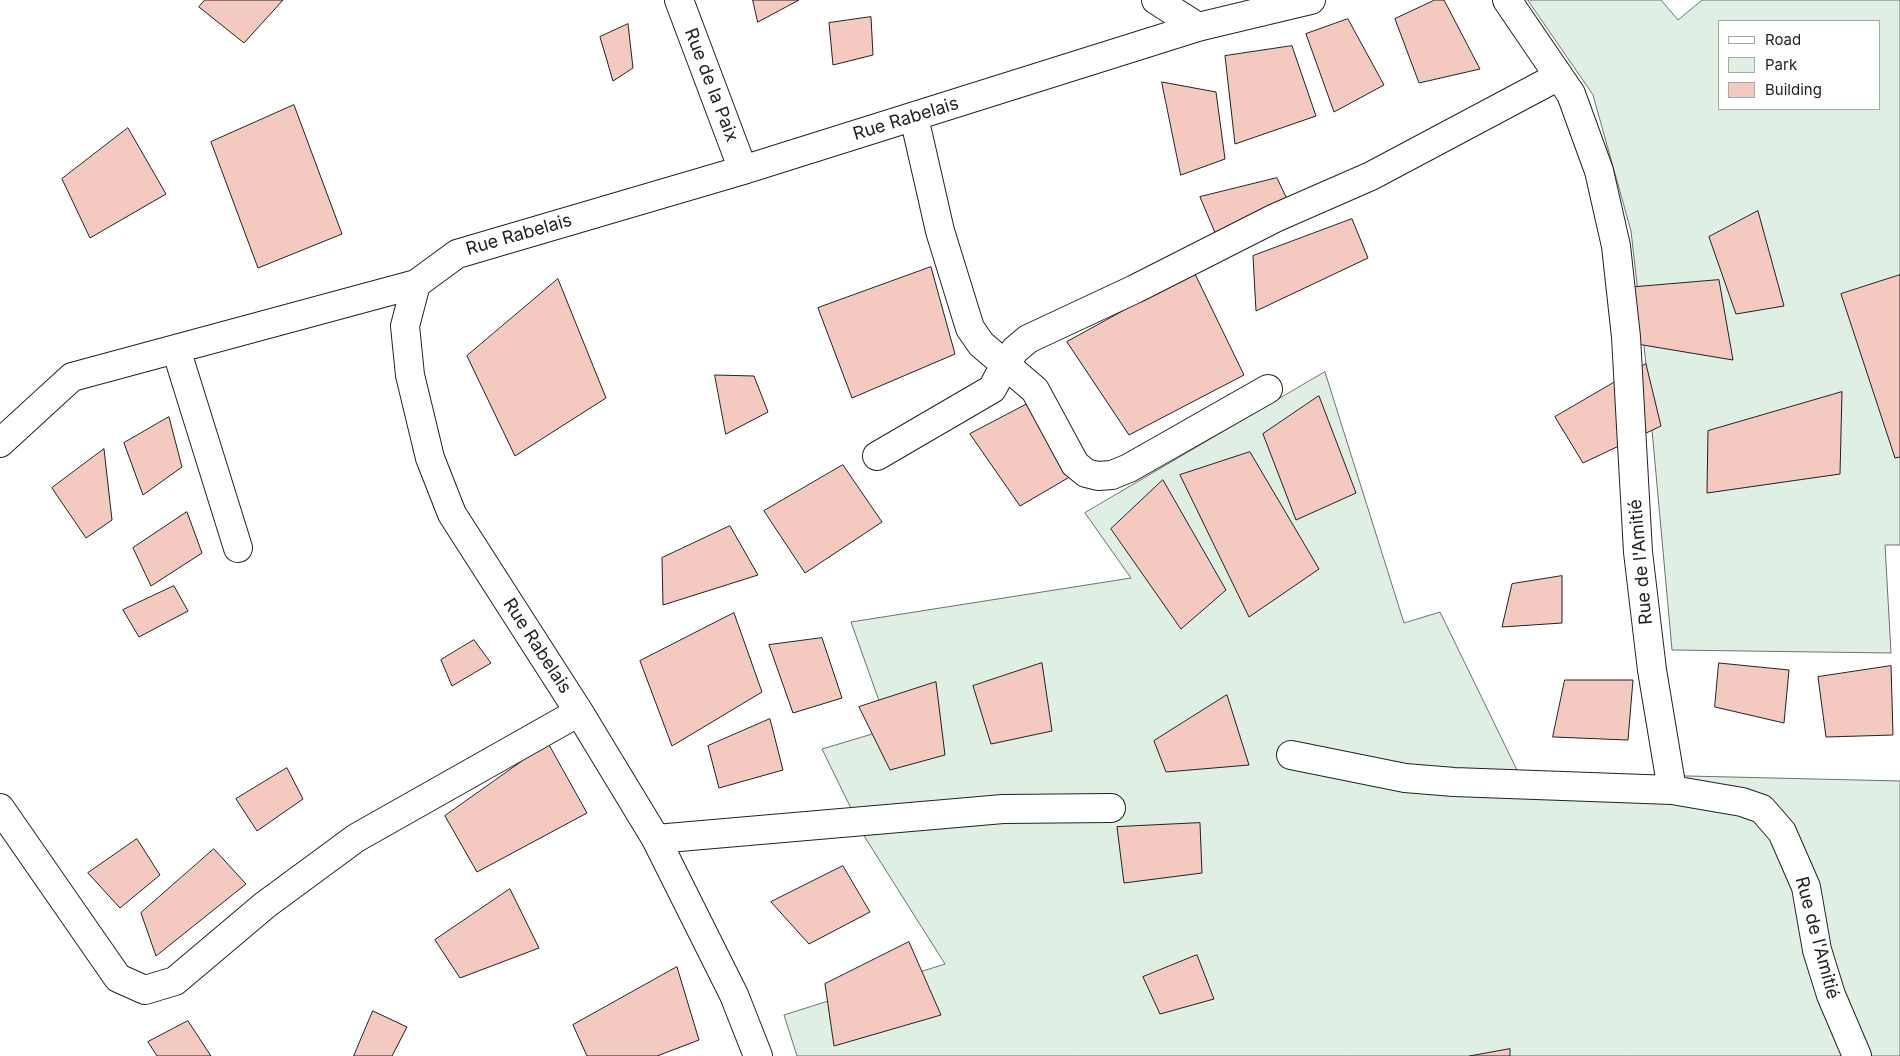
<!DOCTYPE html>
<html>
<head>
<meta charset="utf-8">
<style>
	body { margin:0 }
	#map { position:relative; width:1900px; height:1056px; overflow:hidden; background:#fff; font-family:Inter,sans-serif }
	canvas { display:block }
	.legend { position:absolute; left:1718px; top:20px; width:162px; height:90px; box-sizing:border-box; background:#fff; border:1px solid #a7a7a7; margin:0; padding:6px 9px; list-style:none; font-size:15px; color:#222 }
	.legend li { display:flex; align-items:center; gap:10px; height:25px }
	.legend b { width:25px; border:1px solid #a7a7a7 }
</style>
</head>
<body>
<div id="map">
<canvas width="1900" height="1056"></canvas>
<ul class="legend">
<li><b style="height:6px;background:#fff"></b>Road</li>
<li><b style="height:14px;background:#e0efe3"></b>Park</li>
<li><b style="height:14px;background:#f3c9c0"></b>Building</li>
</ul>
</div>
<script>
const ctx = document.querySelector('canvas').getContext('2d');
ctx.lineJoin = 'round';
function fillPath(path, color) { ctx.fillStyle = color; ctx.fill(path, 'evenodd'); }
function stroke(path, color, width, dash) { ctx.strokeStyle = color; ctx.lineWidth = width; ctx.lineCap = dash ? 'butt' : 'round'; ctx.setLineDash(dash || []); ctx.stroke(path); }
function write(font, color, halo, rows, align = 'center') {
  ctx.font = font + ' Inter,sans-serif'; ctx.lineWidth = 4; ctx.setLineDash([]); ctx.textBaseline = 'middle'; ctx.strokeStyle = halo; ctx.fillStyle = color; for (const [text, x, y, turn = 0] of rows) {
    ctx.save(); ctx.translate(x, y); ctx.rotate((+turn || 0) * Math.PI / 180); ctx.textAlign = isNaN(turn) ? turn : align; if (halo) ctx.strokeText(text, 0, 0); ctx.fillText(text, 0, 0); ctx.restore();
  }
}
const green = new Path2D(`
	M1528,0h133l17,20 24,-20h198v545h-15l6,108 -219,-3 -26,-286 -15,-133 -38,-136zM1719,21h160v88h-160z
	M1325,372l79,251 36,-11 78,160 382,9v275h-1103l-13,-41 161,-51 -79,-125 -44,-90 67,-20 -38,-107 280,-44 -46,-65z`);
const building = new Path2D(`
	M205,0h78l-39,43 -45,-36z
	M753,0h46l-41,22z
	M1435,0h9l36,69 -61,14 -24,-64z
	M871,17l2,38 -40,10 -4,-42z
	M1348,19l36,66 -50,27 -28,-78z
	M628,24l5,44 -20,13 -13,-44z
	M1292,46l24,70 -81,28 -10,-88z
	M1162,82l54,10 9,67 -44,16z
	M294,105l48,129 -84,34 -47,-126z
	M128,128l38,66 -76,44 -28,-59z
	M1277,178l10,21 -71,36 -16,-38z
	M1758,211l26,95 -48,8 -27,-77z
	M1352,219l16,39 -112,53 -3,-55z
	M931,267l24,87 -103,44 -34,-90z
	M1194,272l50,103 -115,60 -62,-93z
	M1900,275v182l-5,1 -54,-164z
	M558,279l48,119 -91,58 -48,-100z
	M1719,280l14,80 -102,-17 -7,-55z
	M1646,364l15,62 -78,37 -28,-46z
	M715,375l39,1 14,36 -42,22z
	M1842,392l-2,82 -133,19 1,-62z
	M1319,396l37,97 -60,27 -33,-86z
	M1033,401l40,74 -53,31 -50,-72z
	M169,417l13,50 -39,28 -19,-52z
	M104,449l8,71 -26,18 -34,-50z
	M1250,452l69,117 -70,48 -69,-142z
	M843,465l39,57 -77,51 -41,-62z
	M1163,480l63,110 -45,39 -70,-100z
	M187,512l15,41 -51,33 -18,-38z
	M730,526l28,49 -95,30 -1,-47z
	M1562,576v47l-60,4 10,-43z
	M174,586l14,25 -49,26 -16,-27z
	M734,613l28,79 -90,54 -32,-85z
	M822,638l20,60 -49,15 -24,-68z
	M474,640l17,23 -39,23 -11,-26z
	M1042,663l10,68 -61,13 -18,-58z
	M1719,663l70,7 -5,53 -69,-16z
	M1891,666l2,69 -67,2 -8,-60z
	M1565,680h68l-5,60 -75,-3z
	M936,682l9,73 -55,15 -31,-63z
	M1227,695l22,70 -83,7 -12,-31z
	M770,719l13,51 -64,18 -11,-42z
	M548,743l39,70 -110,59 -32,-56z
	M287,768l16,31 -46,32 -21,-32z
	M1200,823l2,50 -78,10 -7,-56z
	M137,839l23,36 -40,33 -32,-35z
	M214,849l32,35 -90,72 -15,-43z
	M843,866l27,46 -61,32 -38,-42z
	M510,889l29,59 -79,30 -25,-38z
	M909,942l32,73 -107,31 -9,-62z
	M1197,955l17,44 -54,15 -17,-37z
	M677,967l22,73 -42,16h-70l-14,-31z
	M373,1011l34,16 -15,29h-38z
	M188,1021l23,35h-54l-9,-14z
	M1510,1049v7h-40z`);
const street = new Path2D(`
	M679,0l64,170
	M1156,0l42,27
	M1507,0l64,94 28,77 17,75 10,91 12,215 14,118 20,120 70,12 20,7 20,23 24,55 11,63 14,45 26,61
	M914,117l26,114 30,97 11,16 54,46 40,74 11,9 12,3 14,-1 17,-7 139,-79
	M176,349l62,199
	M0,443l72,-66 344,-93
	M877,456l115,-67 13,-24 10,-15 13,-11 107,-50 140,-71 96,-42 188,-100
	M1291,755l114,23 49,4 218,8
	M0,808l118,170 27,12 30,-9 90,-76 91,-67 223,-126
	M656,839l347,-30 108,-1
	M758,1056l-24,-61 -78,-156 -77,-127 -127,-198 -22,-56 -20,-83 -5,-49 11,-42 41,-30 286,-84 455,-143 113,-27`);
const streetNames = [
	["Rue de la Paix",711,85,69],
	["Rue Rabelais",906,119,-17],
	["Rue Rabelais",519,235,-16],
	["Rue de l'Amitié",1641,562,-95],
	["Rue Rabelais",537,646,57],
	["Rue de l'Amitié",1817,938,75]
];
fillPath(green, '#e0efe3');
stroke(green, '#6f6f6f', 1);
fillPath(building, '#f3c9c0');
stroke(building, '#222', 1);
stroke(street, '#222', 30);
stroke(street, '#fff', 28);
write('18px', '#222', '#fff', streetNames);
</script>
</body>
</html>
